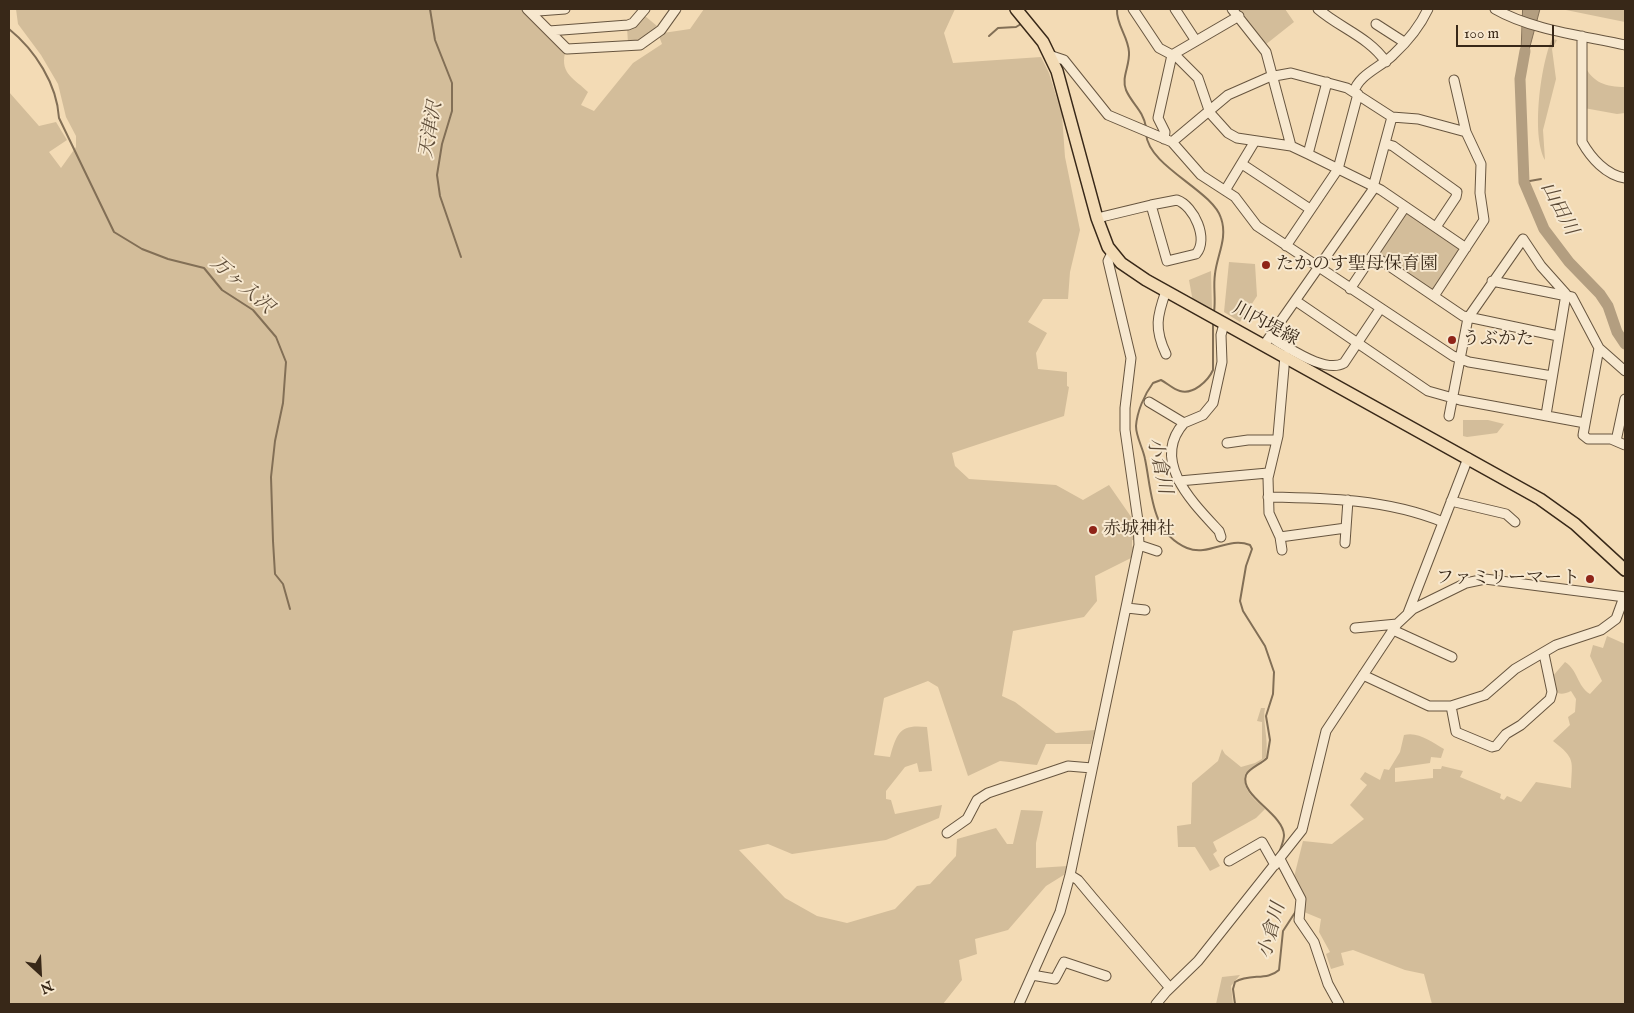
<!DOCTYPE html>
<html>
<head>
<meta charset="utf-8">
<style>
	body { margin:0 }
	#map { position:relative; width:1634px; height:1013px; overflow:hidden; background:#f3dbb5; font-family:"IM FELL English",serif }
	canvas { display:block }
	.frame { position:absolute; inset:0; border:10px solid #382818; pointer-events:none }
	.north { position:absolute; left:15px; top:948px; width:50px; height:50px; -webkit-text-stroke:4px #f7e8cf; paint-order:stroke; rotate:155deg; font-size:14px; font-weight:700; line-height:20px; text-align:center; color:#382818 }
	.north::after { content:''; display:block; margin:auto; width:18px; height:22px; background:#382818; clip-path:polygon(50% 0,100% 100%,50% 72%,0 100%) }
	.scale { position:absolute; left:1456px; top:25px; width:98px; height:22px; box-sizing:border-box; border:2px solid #382818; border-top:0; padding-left:6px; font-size:15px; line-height:18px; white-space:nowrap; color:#382818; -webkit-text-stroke:4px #f7e8cf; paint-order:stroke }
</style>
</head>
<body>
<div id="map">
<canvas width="1634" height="1013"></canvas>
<div class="frame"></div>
<div class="north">N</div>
<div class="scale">100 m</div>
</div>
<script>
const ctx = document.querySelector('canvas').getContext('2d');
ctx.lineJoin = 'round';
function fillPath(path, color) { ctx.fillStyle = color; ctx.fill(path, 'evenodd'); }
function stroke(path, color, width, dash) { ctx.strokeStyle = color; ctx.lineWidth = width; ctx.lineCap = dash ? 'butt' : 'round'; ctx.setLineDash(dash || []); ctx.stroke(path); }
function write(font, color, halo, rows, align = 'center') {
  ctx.font = font + ' "IM FELL English","Noto Serif JP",serif'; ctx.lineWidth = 4; ctx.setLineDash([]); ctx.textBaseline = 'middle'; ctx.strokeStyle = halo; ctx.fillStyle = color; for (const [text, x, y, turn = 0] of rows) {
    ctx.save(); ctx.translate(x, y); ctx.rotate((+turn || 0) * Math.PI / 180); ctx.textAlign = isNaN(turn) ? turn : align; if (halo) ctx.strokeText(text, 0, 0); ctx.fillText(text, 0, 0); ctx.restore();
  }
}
const green = new Path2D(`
	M16,9h507l42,44c-5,21 10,26 23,39l-7,13 13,6 39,-48 29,-19 -3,-8 4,-3 27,-4 14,-20h251l-11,24 9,30 88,-6 8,16 13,42 3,42 15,73 -10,42 -2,27h-25l-15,23 19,11 -11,20 2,16 29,3v14l2,1 -5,29 -112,37 3,13 14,13 87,6 27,15 26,-15 25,36 1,19h-3v6l3,3 -2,8 -38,19 2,25 -13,16 -71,14 -11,65 13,6 41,31 39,-3 -4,14h-45l-9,21 -37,-4 -32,15 -30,-89 -10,-6 -44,17 -10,57 16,2c7,-25 10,-33 37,-30l5,44 -13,1 -2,-9 -12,4 -19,24v8l5,1 4,14 47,-9 -3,13 -53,22 -94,14 -24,-10 -29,6 46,48 32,18 30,7 48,-14 22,-23 13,-2 26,-28 1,-17 39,-11 11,16h6l8,-34 22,1 -7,32v25l32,-2 -1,7 -21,13 -38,44 -33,9 2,15 -18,6 3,20 -19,24h-934v-912l30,34 17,-4 11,18 -18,12 12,16 15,-21v-11l-10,-19 -8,-33 -17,-29 -23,-31z
	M1236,9h49l9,13 -29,23z
	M1561,9h64v13z
	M645,16l12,10v3l-18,13 -11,1 -1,-16z
	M1552,39l5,1 -5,9 4,30 -13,51 2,30c-14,-25 -4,-97 7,-121z
	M1584,65c9,18 22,22 41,22v26l-8,1 -33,-6z
	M1405,213h4l50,35 1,4 -26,38 -4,1 -50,-35 -1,-5z
	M1229,262l26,2 2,32 -17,26 -16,-10z
	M1211,271l1,38 -19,-7 -4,-22z
	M1463,420h25l16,4 -7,9 -30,4 -4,-1z
	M1607,636l18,8v360h-193l-8,-30 -19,-4 -52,-20 -12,3 3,12 -13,4 -5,-15 4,-2 -11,-20 2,-13 -17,-7 2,-12 -12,-23 9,-36 29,3 32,-25 -14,-14 17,-20 -7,-6 5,-7 15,8 4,-11 5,1 11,-18 4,-17c14,-4 28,7 40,14l-3,9 -10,-1 -1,6 -35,5v14l38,-4v-9h8l1,-3 21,5 -3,6 41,17 -1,4 4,2 3,-4 14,6 15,-20 35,6c1,-28 5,-29 -18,-47l17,-16 -2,-8 7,-5 1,-13 -5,-8c-14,7 -18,0 -19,-14l13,-15c13,8 12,24 25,32l12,-13 -12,-25 3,-11 10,3z
	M1261,708h4c-3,12 4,32 1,49l-21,17c-3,16 9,25 20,35l-9,9 -43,24 4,9 -4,3 7,12 -10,5 -15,-24h-17l-1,-21 14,-2 1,-41 26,-22 4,-12 3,5 16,13 14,-4 7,-4v-37l-5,-1z
	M1240,975l-9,11 2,18h-17l6,-27z`);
const water = new Path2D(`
	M1523,9h17l-15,56 -4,-1z`);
const stream = new Path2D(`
	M430,9l5,31 17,43v28l-10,33 -5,31 3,21 21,61
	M1117,9c-1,16 11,27 12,43 1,14 -8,25 -3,38 6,14 17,20 20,37
	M9,29c26,21 48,55 50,89l55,114 28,17 26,10 36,9 18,22 31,20 23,27 10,25 -3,41 -8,38 -4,36 2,64 2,33 8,10 7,25
	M989,36l9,-8 18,-1 5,-3
	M1146,134c3,33 66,56 75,84 7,20 -4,37 -6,56 -2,13 1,25 -1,38
	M1524,182l17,-3
	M1213,322v48c-5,11 -20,25 -33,21 -7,-2 -13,-8 -19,-11l-8,3c-9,12 -16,29 -17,43 0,11 7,22 9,33 7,33 5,73 42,89 22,9 41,-12 63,-3l2,4 -6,17 -6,35 3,10 22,35 9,26 -1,22 -7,22 4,24 -3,18c-6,6 -19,11 -21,17 -7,21 37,38 38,60 0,7 -4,13 -5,19
	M1280,868l12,23
	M1235,1004l-2,-15 2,-7c15,-9 32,-1 44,-12l4,-39 13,-20`);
const river = new Path2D(`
	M1525,51l-5,28 4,103 20,47 25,33 31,32 8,12 9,26 8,12`);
const minor = new Path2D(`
	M527,9l40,40 73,-4 21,-15 15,-21
	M1133,9l26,39 19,10 20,20 12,35 18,20 9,5 54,8 17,8 73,36 85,58
	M1175,9l21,32
	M1232,9l34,43 25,94
	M1318,9c22,19 51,28 68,53
	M1495,9c36,21 90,27 130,36
	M532,13l6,-2 27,-2
	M1376,24l28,18
	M549,31l79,-6 5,-2 12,-14
	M1582,36v106c9,16 24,33 43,36
	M1052,56l12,4 44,55 64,27 29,33 34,22 22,29 196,130 16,6 83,14
	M1454,80l12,52
	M1354,92c4,-17 27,-25 39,-37 14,-13 27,-29 35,-46
	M1164,139l1,-7 -7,-14 14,-63 67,-39
	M1172,142l56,-47 41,-18 22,-4 56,15 45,29 26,2 48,13 15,32 -1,29 4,27 -50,76
	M1386,144l7,2 64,46 -1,5 -20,30
	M1308,154l19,-72
	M1242,164l68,45
	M1226,189l29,-48
	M1177,200c17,6 32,39 19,54l-29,7 -16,-56z
	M1097,218l54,-13
	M1286,246l52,-77 20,-75
	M1373,255l90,61 95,20
	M1492,281l80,16 27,51 26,23
	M1350,289l55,-82
	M1296,301l132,90 32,9 125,23
	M1280,330l-5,10 3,2c16,9 48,31 66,21l36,-54
	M1264,345l108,-154 20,-74
	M1599,348l-16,87 5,4h23l14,6
	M1166,354c-12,-25 -9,-38 0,-63
	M1149,402l35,21
	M1449,416l19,-98 55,-79 18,27 25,28 -20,121
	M1616,441l9,-42
	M1227,443l21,-3h29
	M1179,481l89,-8
	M1268,497c59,1 119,2 175,25
	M1451,501l55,13 9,8
	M1221,537l-2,-6c-26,-28 -69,-70 -35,-108l19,-8 10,-12 9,-41 -1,-27 3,-11
	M1280,537l66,-9
	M1345,543l3,-43
	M1139,545l18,6
	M1282,550l-2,-13 -11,-24 -1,-35 10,-42 7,-80
	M1127,608l18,2
	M1408,613l60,-155
	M1355,628l42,-4
	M1393,630l59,27
	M1363,675l66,31h22l34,-11 30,-26 41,-24 45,-15 15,-11 8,-22
	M1451,706l5,26 36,15 4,-1 10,-12 15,-9 29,-26 2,-7 -8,-38
	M947,833l20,-14 10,-19 11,-7 80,-27 24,2
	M1280,859l21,40 -2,21 15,22 14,42 11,20
	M1229,861l33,-19 13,23
	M1070,875l8,5 15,18 77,90
	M1032,975l23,4 9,-17 42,14
	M1019,1004l41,-92 10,-37 69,-330 -1,-24 -13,-91v-22l6,-50 -23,-97 4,-8
	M1156,1004l10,-12 32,-31 104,-131 24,-99 71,-107 16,-15 53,-26 19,-4 140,18`);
const major = new Path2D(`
	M1016,9l27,33 14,29 40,147 11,29 13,16 25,17 394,219 35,25 50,46`);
const markers = [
	[1266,265,5,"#8f2418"],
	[1452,340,5,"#8f2418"],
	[1093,530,5,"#8f2418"],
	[1590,579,5,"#8f2418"]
];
const poiNames = [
	["たかのす聖母保育園",1276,265],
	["うぶかた",1462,340],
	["赤城神社",1103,530],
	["ファミリーマート",1580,579,"right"]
];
const streetNames = [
	["川内堤線",1265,325,28]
];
const waterNames = [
	["天津沢",432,130,-80],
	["山田川",1558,209,62],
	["万ヶ入沢",241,286,41],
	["小倉川",1158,466,78],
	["小倉川",1273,931,-75]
];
fillPath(green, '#d3bd9a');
fillPath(water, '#b39e80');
stroke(water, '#826f56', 1);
stroke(stream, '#826f56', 2);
stroke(river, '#b39e80', 11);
stroke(minor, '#67553f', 11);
stroke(major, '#382818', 14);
stroke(minor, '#f7e8cf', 9);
stroke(major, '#f3dbb5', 11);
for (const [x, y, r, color] of markers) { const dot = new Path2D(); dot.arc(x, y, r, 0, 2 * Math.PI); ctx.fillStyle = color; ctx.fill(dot); stroke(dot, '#f7e8cf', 2); }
write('18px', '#382818', '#f7e8cf', poiNames, 'left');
write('18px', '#382818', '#f7e8cf', streetNames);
write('italic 19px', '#5d4b37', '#f7e8cf', waterNames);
</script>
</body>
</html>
